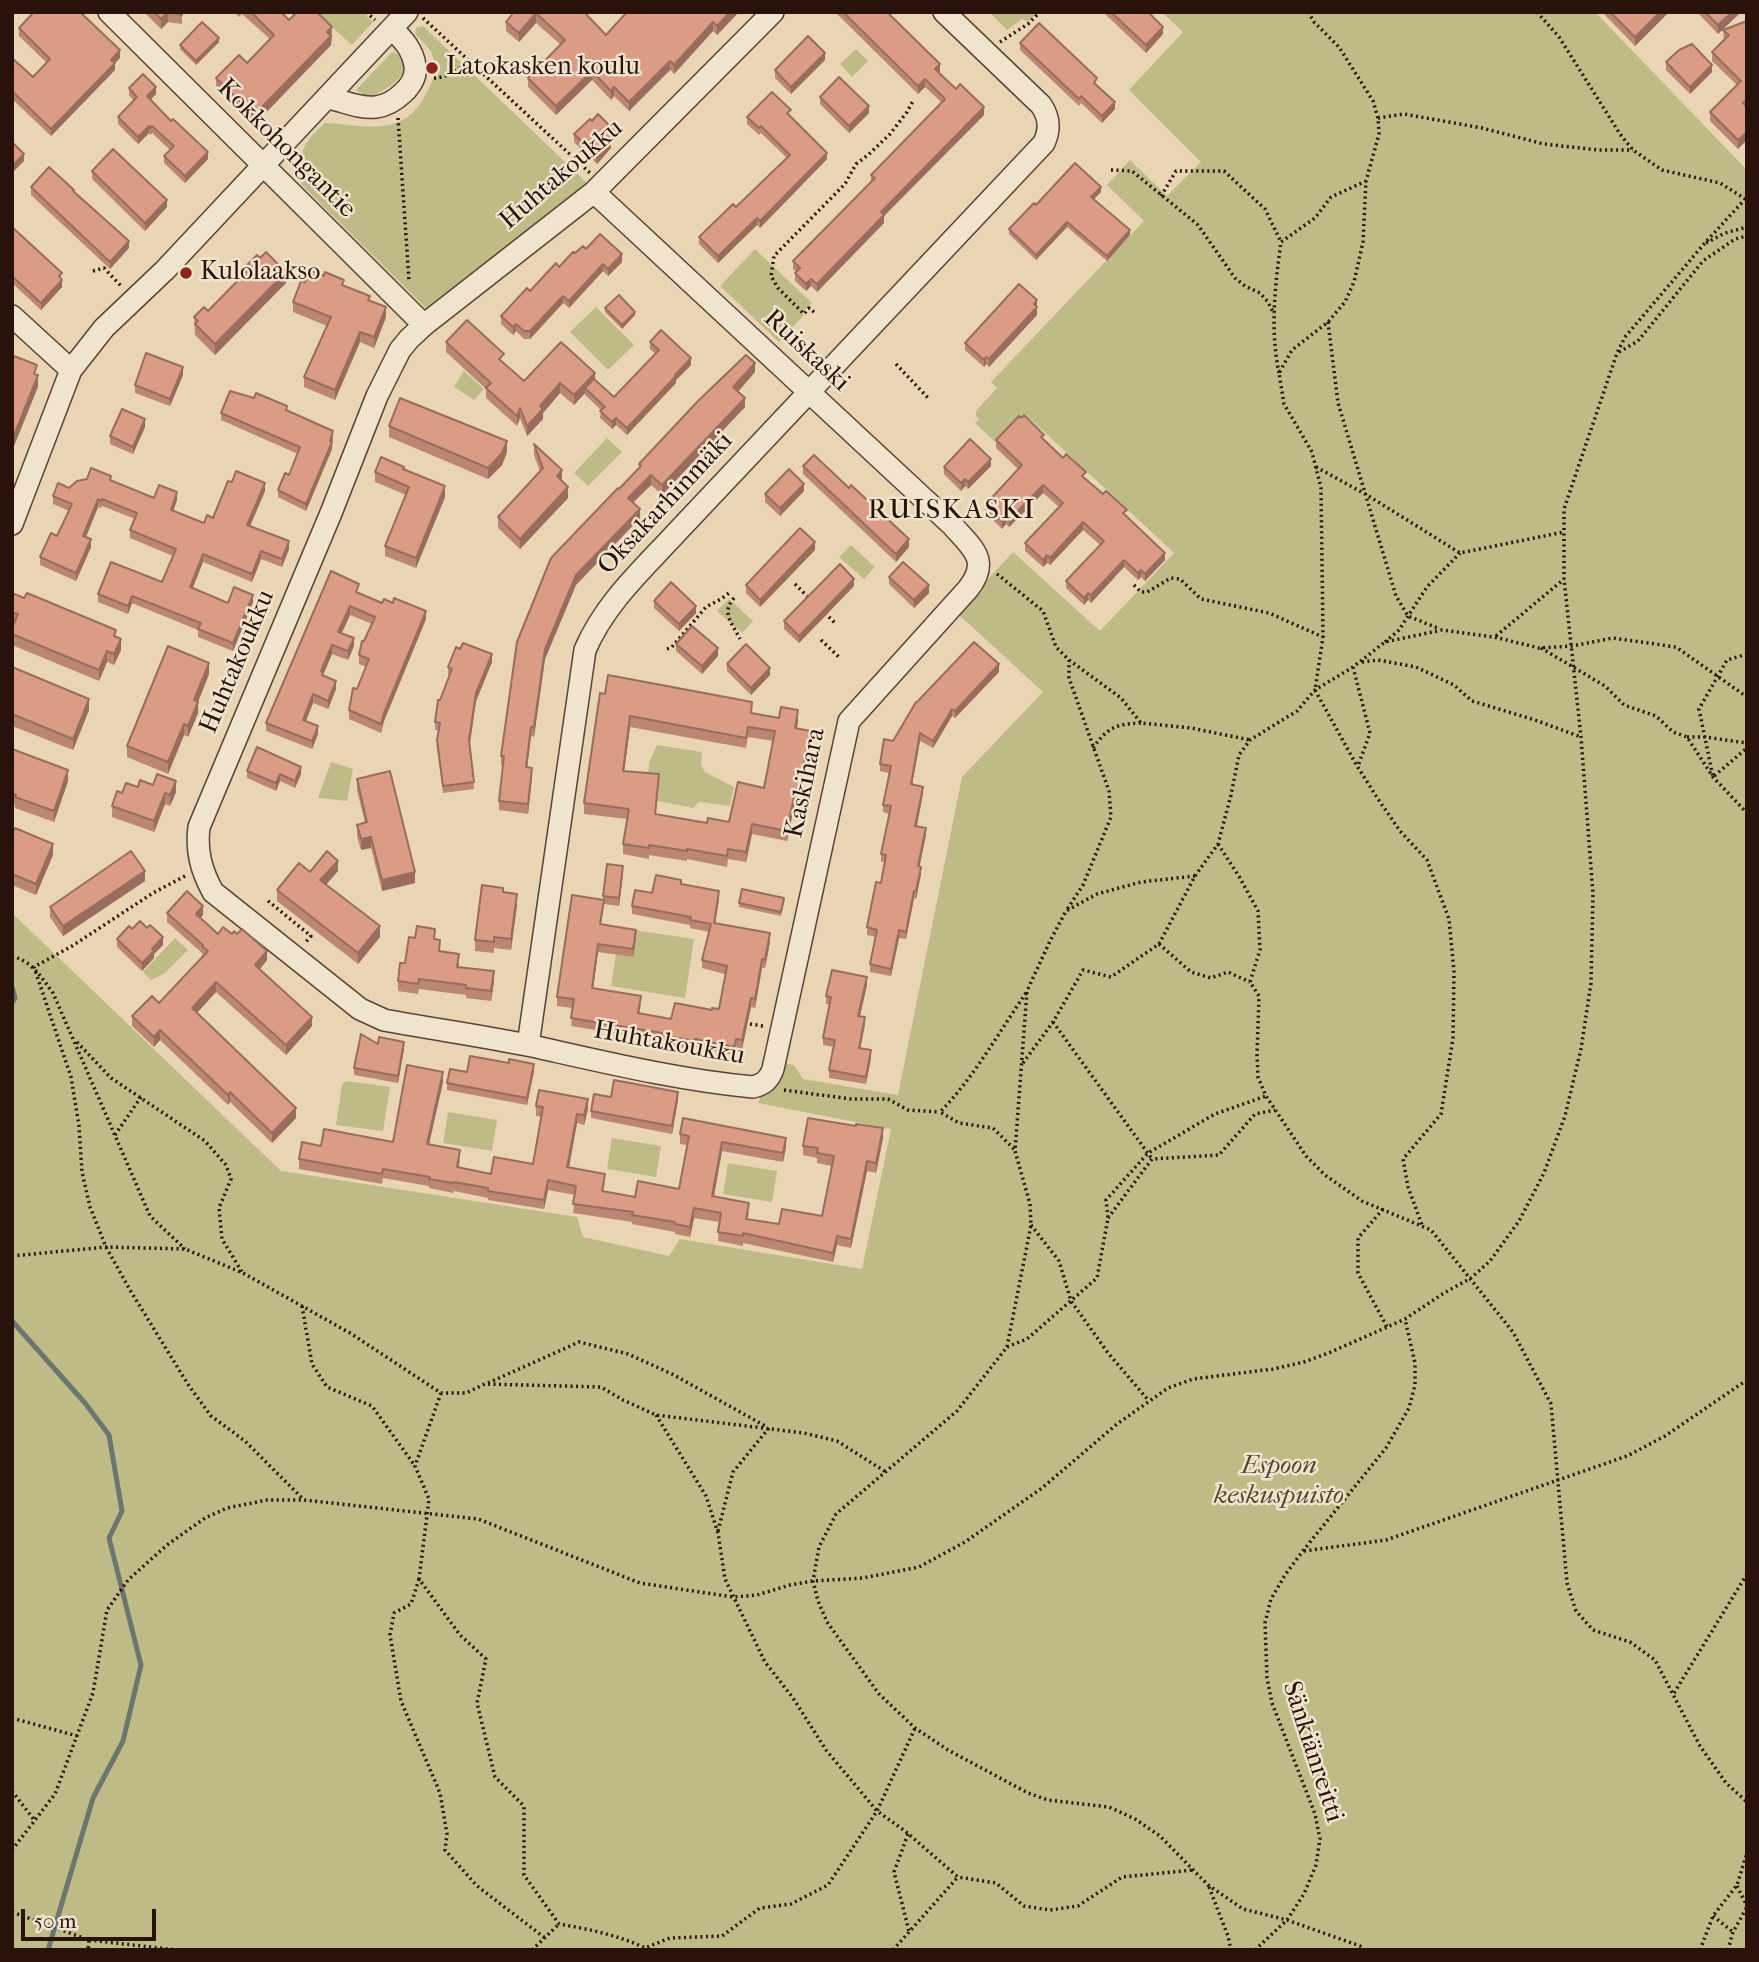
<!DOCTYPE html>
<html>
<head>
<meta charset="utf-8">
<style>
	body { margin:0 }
	#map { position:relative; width:1759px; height:1962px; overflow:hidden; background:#e9d5b4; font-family:"IM FELL French Canon",serif }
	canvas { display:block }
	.frame { position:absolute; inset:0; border:14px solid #281209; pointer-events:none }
	.scale { position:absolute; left:21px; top:1909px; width:135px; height:32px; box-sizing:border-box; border:4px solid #281209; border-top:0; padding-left:9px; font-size:21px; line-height:24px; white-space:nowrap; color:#281209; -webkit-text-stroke:5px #f1e4ce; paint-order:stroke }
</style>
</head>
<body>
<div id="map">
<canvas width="1759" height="1962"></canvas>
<div class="frame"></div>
<div class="scale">50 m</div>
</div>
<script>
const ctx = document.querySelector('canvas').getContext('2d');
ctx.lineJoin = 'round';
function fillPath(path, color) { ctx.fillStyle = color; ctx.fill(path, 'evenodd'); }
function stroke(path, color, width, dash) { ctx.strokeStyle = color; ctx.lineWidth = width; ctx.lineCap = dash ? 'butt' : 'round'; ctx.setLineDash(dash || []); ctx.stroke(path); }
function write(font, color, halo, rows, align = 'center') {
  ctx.font = font + ' "IM FELL French Canon",serif'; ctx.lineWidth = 5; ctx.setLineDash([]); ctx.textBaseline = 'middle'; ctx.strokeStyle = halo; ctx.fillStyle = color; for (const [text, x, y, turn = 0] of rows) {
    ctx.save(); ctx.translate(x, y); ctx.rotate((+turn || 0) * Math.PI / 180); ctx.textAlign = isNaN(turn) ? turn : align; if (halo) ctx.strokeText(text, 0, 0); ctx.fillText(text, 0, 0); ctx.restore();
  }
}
const green = new Path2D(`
	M315,12h47l11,10 -21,23z
	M989,12h49l-10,10 -6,-3 -15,11z
	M1162,12h433l152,158v1780h-1735v-1037l269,258 296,46 6,20 86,19 11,-17 182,30 29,-140 -133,-26 4,-10 21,-30 11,2 9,14 95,16 64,-318 81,-85 -86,-79 56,-61 87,79 74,-78 -150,-140 -29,29 -20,-19 4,-4 -3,-3v-5l21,-23 -6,-6 153,-161 -37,-36 23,-25 37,36 34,-34 -72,-72 54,-58z
	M423,26l164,157 -159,127 -126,-125c-4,-30 -1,-42 23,-62 12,0 22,2 33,3 44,4 60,-10 76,-49h4l1,-12 -4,-1 -4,-13 -16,-17 1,-6z
	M856,49l12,12 -16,16 -12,-13z
	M394,52c3,2 7,4 9,7 9,14 -19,34 -31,36 -6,1 -11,-1 -16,-5l35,-37z
	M755,249l57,54 -10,10 2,2 -25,27 -59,-56z
	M596,307l38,38 -26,25 -38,-38z
	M464,371l20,18 -10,11 -20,-13z
	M607,438l15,14 -34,34 -14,-13z
	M851,545l24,22 -11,12 -25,-22z
	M729,599l24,22 -11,12 -25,-22z
	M657,745l45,7 -1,13 4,7 29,15 -4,19 -31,-4 -6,6 -35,-7 1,-16 -11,-1 1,-21z
	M331,762l22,7 -6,32 -29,-3z
	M620,928l74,11 -9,59 -74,-12z
	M175,938l13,12 -23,23 -14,7 -8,-8z
	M347,1081l43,6 -7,44 -47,-6 6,-41z
	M448,1112l49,8 -5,31 -49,-8z
	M612,1138l49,8 -5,31 -49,-8z
	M728,1163l49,8 -5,31 -49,-8z`);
const stream = new Path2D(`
	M12,987l3,11 -3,5
	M12,1321l73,82 24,32 13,76 -13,27 32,127 -18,76 -30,57 -45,152`);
const path = new Path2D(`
	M366,12l9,8
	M1308,12l6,10 25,25 34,54 5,17 1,16 -13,47 -3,61 -9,40 -9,20 -17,20 -36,28 -13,23 5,31 28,48 9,36 2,149 -8,53 42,76 21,33 22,32 27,29 22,59 5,53 -1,66 -12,76 -38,45 5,28 14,38
	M1537,12l22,25 61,97 13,16 29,20 58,13 27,17
	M423,18l167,155
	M1000,42l28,-18 12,-12
	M434,78c13,0 24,-9 36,-16
	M398,118l11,163
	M1378,118l26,-4 78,14 62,16 54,6h35
	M1111,170l21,1 66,54 37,53 10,8 15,7 8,9 6,12
	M1161,196l15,-25h48l41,38 16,33
	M1706,243l19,-10 22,-6
	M93,271l11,-3 18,19
	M814,312l-5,-4 -5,6 -26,-26 -7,-12 3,-20 71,-72 11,-20 12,-9 22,-21 17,-22 7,-13
	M1328,322l10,81 58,193 12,20 32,13
	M1619,352l19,-11 65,-80 32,-22 12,-3
	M896,364l33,35
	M1279,373c-9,-43 -4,-88 2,-131l34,-24 16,-21 35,-16
	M1316,467l51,28 93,58 104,-21
	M997,574l46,37 13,36 13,13v18l40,113 2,26 -28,68 -17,26
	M795,584l14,14
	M1134,585l7,7h6l24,-14 9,1 21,20 68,14 54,24
	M734,598c-13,15 -2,25 6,41
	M825,613l11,11
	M1496,636l68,-57
	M821,640l19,18
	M1385,642l14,-12 28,-43 33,-34
	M1541,648l64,38 19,19 32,11 17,16 14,5 26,40 34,36
	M667,649l5,-2 34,-40 15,-8 8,-6
	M1747,654l-20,6 -28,49 14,68 34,-29
	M1069,660l52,38 20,25 50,5 59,12
	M1362,662l16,-2 38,7 38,18 18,16 63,19 46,17
	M1353,667l17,66 -12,33
	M1687,737h18l42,6
	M1093,748c15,-21 23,-24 48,-25
	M1218,844l22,34 18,33 2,39 -10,32 9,14 -2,60 1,21 8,19 40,60 19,19 37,26 69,29 82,102 38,72 16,179 9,28 17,19 37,12 25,18 45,86 26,37 21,19
	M185,876l-32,17 -81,53 -38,21 37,110 8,49 3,46 8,35 16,40 24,43 59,96 22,30 34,25 59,59
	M1195,876l-54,6 -44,12 -31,17 -16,30 -23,50 -12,160 15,53 1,21 -24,122 -50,64 -121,103 -17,33 -6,34 5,20 9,21 52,72 36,34 33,22 80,43 20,7 61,7 26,12 25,17 48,49 35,24 44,11 73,26 5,4
	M268,901l43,35 -6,7
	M1159,944l32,28 20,6 17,-6 22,10
	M12,956c21,6 29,21 41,37l97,223 35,33
	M1053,1022l99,137
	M750,1024l13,2
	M77,1042l34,36 94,63 21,24 5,14 -12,29 3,31 20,33
	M1023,1063l30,-41 30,-52 28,7 48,-33 36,-68 23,-32 13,-49 8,-40 11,-15 47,-29 18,-21 38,-23 32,-25 57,-12 52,7 45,11 33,-2 41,-8 63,9 71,50
	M784,1090l67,9h37l20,11 32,2
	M115,1135l26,-38
	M1014,1149l-21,-21 -34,-5 -19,-11c33,-33 59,-80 86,-119
	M1383,1209l-25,29v35l29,54
	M1108,1218l44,-59 67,-4 36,-41 20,-4
	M1031,1225l28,36 12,40 37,52 41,48
	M12,1256l94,-9 79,2 58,24 107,60 91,60h25l19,-9 116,3 22,13 33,15 148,18 33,8 49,31
	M302,1306l10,58 15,23 45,19 43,60
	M1007,1347l20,-8 70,-61 11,-60 -2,-18 42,-47 67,-39 51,-18
	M488,1383l91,-41 49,12 44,20 95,53
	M441,1393l-26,73 14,33 -10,80 41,56 26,24 -9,44 18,74 29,29v69l35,49c29,5 59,11 86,24l25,-10 52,-2 38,-28 31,-4 37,-19 49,-74 38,-83
	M656,1415l50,81 12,37 7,46 40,83 28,36 33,52 51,61 28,20 53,46 38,6 28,23 26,4 28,-4 44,-29 71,-7
	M718,1531l15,-59 36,-44
	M1304,1551l82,-11 241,-84 38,-20 82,-56
	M419,1579l-8,25 -17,9 -4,22 11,66 39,92 7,41 -2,16 32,36 68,52
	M1674,1693l73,-119
	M12,1718l65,18
	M12,1791l23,30
	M908,1834l-14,38 15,59
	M12,1850l43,-56 38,-101 14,-83 21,-30 39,-35 38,-27 22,-10 40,-8h37l174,19 162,64 93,14 24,-2 33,-10 23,-4 50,-3 56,-11 46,-25 77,-54 75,-64 51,-36 25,-9 80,-10 31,-7 27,-10 74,-33 39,-26 27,-15 19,-17 29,-40 25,-48 21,-57 16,-67 10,-66 2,-89 -12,-157 -17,-158v-70l53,-156 8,-16 79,-93 43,-47
	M1737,1886l10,20
	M1209,1887l19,49 3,14
	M12,1912l77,28 -1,10
	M1713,1916l20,16
	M89,1940l88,10
	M532,1950l27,-26
	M893,1950l65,-73
	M1255,1950l32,-30 17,-26 12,-29 4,-26 -5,-25 -43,-111 -5,-25 -2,-55 6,-24 14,-24 17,-23 84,-104 23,-40 6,-23v-22l-10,-44
	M1700,1950l13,-34 24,-31 10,-32
	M1728,1950l5,-18 14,-25`);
const minor = new Path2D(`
	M109,12l315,313
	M328,98c16,3 31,11 48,9 17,-2 42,-22 39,-41 -2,-16 -12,-27 -23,-37
	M594,192l358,333c20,23 39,35 16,64l-119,132 -76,348c-4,11 -9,15 -20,18 -75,-7 -149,-25 -221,-41 -49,-10 -99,-17 -148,-26l-24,-11 -147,-117c-12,-22 -17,-41 -14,-65l132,-314 46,-117 23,-46 9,-11 15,-14 170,-133 179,-180
	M12,316l59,54
	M12,524l59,-154 33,-42 61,-58 242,-258
	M528,1045l57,-395c20,-47 58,-81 92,-118l367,-389c6,-13 6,-25 -3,-38l-97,-93`);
const wall = new Path2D(`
	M144,12h38v12l-14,-2 -7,7z
	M234,12h47l8,8 43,16 -1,9 -77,80 -38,-37v-10l31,-15 23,-24 -28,-25 -3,3z
	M514,12h70l22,23 21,-23h112l-22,23 -4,-4 -39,43 -4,-4 -41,41 -15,-15 -3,4 -19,-20 -36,35 -28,-28v-9l33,-33 -25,-22 -17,19 -13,-11v-9z
	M835,12h52l53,59 -1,2 45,42 -100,101v7l-67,69 -6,-6 -5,5 -11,-10v-8l2,-1 -4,-3v-8l78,-79v-7l71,-72 -17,-16 -7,7z
	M1103,12h45l15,22 -17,19z
	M1602,12h67l-34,34z
	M1697,12h44l-23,22z
	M1747,21l-9,128 -28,-28v-9l27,-27 -25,-24v-9l12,-12 -1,-10z
	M19,28l101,30 -5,5v7l-64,66 -39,-37v-41l21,19 14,-14 -28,-27z
	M219,42l-23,23 -16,-16v-4z
	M1020,43l77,43 18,23 -13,14 -21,-20 -2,3 -59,-56z
	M825,60l-34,34 -16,-16v-8z
	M1666,62l46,10 -22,22 -24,-24z
	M129,88l27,6 -6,6 58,59 -23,24 -21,-20v-7l6,-6 -18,-17 -2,2 -1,-2 -11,11 -20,-20v-7l16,-16 -5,-6z
	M820,97l49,16 -20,20 -29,-29z
	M747,117h44l36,42 -67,69 -3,-3 -39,38 -19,-19v-7l37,-30 51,-49 -26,-25 -2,2 -12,-11z
	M574,134l41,5 -4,4v5l-14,16 -23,-22z
	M92,171l75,36 -22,24 -53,-52z
	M31,187l98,61 -19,21 -79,-74z
	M1101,192l-8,8 37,35 -23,26 -40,-34 -31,33 -27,-26v-5l27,-24z
	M12,227l50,52v8l-21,23 -29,-27z
	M586,249l36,13 -14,14 -5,-5 -34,37 -6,-5 -33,36h-6l-8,-8 -3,4 -12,-11v-8l74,-63z
	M247,265l39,18 -71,72 -20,-20 -1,-18 14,-6 39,-40z
	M305,282l39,4 26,15 16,16 -12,31 -14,-6 -25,58 -31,-13v-10l23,-51 -34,-14v-10z
	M1037,300v15l-48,52 -3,-3 -2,3 -19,-17v-7z
	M605,308l30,7 -13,14 -17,-17z
	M446,342l58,21 20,18 71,-2 19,18 42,-43 -6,-5v-7l41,23 -15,15v3l-49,52 -11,-10 -4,4 -12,-11 1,-8 -16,-15v-2l-11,12 -14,-12 -17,20v6l-16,17 -7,-18 -3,8 -31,-28v-9l-40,-37z
	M755,372l-17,20 7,15 -83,88 -11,-10 -18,18 7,15 -64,67 -31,74 -11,78 -3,-1 -4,31 5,10 -4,37 -29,-4v-9l4,-36h-2v-9l16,-114 102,-153 20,-22v-3z
	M183,375l-13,31 -35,-13v-8z
	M287,411l46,27 -1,4v7l-26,62 -28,-14v-7l11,-15 9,-21 -77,-34v-7z
	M389,426l118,26 -5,13 -14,14 -99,-42z
	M145,427l-12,27 -23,-10v-8z
	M996,440h48l83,77 38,43 -20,21 -4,-4 -3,3 -14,-13 -33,36 -3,-3 -4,5 -18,-17v-7l34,-36 -17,-15 -33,35 -3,-2 -4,4 -18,-16v-8l34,-36 -16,-14 -34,34 -3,-3 -4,5 -17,-17v-7l33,-36 -22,-21z
	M534,444l28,37 6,17 -48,51 -22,-21v-11l42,-46 -6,-16z
	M803,466l106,81 -13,15 -93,-88z
	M991,466l-23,23 -3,-3 -4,5 -17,-17v-7z
	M404,469l41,28 -29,71 -31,-12v-10l21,-51 -31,-13v-10z
	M87,479l24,2 43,17 23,2 -4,11 31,12 61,-32 -15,35 39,23 -7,18 -21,-8 -9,23 -49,-20 -11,26 36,15 25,-1 -20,49 -35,-14v-7l-66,-27 -4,11 -30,-12v-8l64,-12 11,-26 -43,-18v-8l5,-11 -33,-13 -1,2 -3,-1 -12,30 5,10 -15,34 -36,-16v-8l17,-21 12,-25 -16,-7v-8z
	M804,491l-24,25 -15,-14v-8z
	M815,550l-55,57 -14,-14v-8z
	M889,577l40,16 -15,15 -25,-24z
	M854,586l-55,57 -15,-14v-8z
	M12,593l104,44 5,13 -7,15 -7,-3 -8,19 -87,-36v-17l2,-4 -2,-1z
	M359,593l67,26 -42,102 -3,12 -32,-14v-9l8,-21 9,-22 -7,-3v-9l13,-31 -22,-9 -8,18 12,13 -6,14 -16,-6 -9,21 13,14 -8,20 -15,-6 -7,18 12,13 -6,15 -46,-18v-8z
	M654,601l42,12 -17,18 -25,-23z
	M676,644l42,12 -16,18 -26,-23z
	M492,662l-16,39 -6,43 4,45 -31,4 -6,-45 2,-18h-4v-8l5,-22 10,-24 -2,-1v-8z
	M727,664l43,11 -19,20 -24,-24z
	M12,667l77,43 -16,40 -61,-24z
	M999,672l-44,46 -3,-2 -19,32 -13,-7 -8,43 11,10 -6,32 9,9 -7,32 2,7 -5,25 -2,-1 -8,41 -7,-1 -8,38 -21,-4v-8l6,-27 -9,-2v-8l14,-44 4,-21h-4v-8l8,-40 -6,-2v-7l6,-32 -9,-2v-7l13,-23 24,-39z
	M209,674l-11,28v11l-10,24 -4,-2 -16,39 -41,-17v-11z
	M600,693l198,28 -1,7 13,13 -12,62 -3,-1 -8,39 -35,-7 -6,28 -18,-3 -1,8 -40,-8v2l-38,-6v4l-26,-5v-10l4,-25 -43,-5v-11zM630,727l116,21 2,-11 25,4 -9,47 -35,34 -22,1 -51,-9 3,-29 -35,-14z
	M12,749l56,32 -14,41 -39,-14v-3l-3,-1z
	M247,771l54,3 -6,14 -15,-7 -4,10 -29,-13z
	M357,779l58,104 -33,8 -11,-43 -10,2 -4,-14v-11l8,-2 -8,-33z
	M138,787l38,5 -6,14 -5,-2 -11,28 -42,-15v-11l10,-13z
	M12,834l41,21 -17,40 -24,-10z
	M338,871l-12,14 54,52 -22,27 -81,-63v-11l33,-18z
	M623,874l-4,32 -15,-2 -3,20 35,14 -3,19 -35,-5 -5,36 48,16 -2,10 32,5 48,-10 6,-35 -23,-6v-8l7,-28 -19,-4v-3l-58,-11v-8l20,-13 29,-9 38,15 -4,24 55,19 -5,26h-3l-7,40 -4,-1 -9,42 -6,-2 -2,8 -39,-8v3l-27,-5v-3l-97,-16 2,-18 -16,-2v-9l46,-98v-3z
	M145,881l-82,55 -13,-19v-10z
	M503,892l14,13 -6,45 -17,-2v5l-19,-2v-11z
	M784,902l-3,14 -42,-9v-4z
	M167,913l36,2 -3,3 18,16h14l35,26 -7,9 52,57 -26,29 -70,-63 -19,21 99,105 -24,25 -42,-41 -2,3 -68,-65 -6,7 -22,-21v-10l27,-13 44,-47 -1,-3 -35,-31z
	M132,929l31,16 -9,9v4l-12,13 -25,-24v-8z
	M435,939l5,12 19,12v4l35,14 -3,20 -25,-3v-3l-47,-6 -1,5 -20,-3v-10l7,-18z
	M867,985l-7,31 5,8 -5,24 11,10 -5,26 -37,-6v-8l5,-23 -11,-2v-7l6,-34h-3v-8z
	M378,1044l26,5 -6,34 -44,-8v-7z
	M509,1063l25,8 -7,34 -80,-15v-7l20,-11z
	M443,1082l-14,62 31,15 -1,9 32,6 42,-10 9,-47 -6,-1v-10l52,3 -4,16 -7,-2 -8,45 36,15 -2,9 32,5 44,-8 8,-44 -7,-1v-10l106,13 -3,15 -61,-11 -8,46 35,15 -1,7 31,5 43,-8 10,-50 -15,-3v-5l-14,-3v-9l80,-8 -7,35 -9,-2 -16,77 -14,-3 -4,17 -90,-19v3l-25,-5 1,-19 -25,-4 -4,19 -15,-3v-2l-43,-8v-2l-59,-9 2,-18 -27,-5 -4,19 -56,-9v-2l-34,-7 -1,2 -24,-5v-2l-46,-8 -1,6 -83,-15v-10l22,-13 72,-4z
	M611,1097l67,3 -6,34 -81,-16v-7z`);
const shadedWall = new Path2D(`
	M168,12v10l-7,7v-10z
	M730,12h9l-22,23v-9z
	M1660,12h9l-34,34v-9z
	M1732,12h9l-23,22v-9z
	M536,13v10l-17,19v-9z
	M713,22v9l-39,43v-9z
	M332,27l-1,18 -77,80v-10z
	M1163,27v7l-17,19v-8z
	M219,38v4l-23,23v-4z
	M120,50v8l-5,5v7l-64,66v-7z
	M825,53v7l-34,34v-7z
	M670,61v9l-41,41v-9z
	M940,64v7l-5,5v-7z
	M1712,65v7l-22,22v-7z
	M592,71v9l-36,35v-9z
	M925,79v8l-7,7v-8z
	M156,87v7l-9,9v-7z
	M614,87v9l-3,4v-9z
	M1115,102v7l-13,14v-7z
	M869,106v7l-20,20v-7z
	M984,107v8l-100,101v7l-67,69v-8l64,-72z
	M149,126v7l-11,11v-7z
	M615,131v8l-4,4v5l-14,16v-8l12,-18z
	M1747,132v8l-9,9v-9z
	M208,152v7l-23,24v-7z
	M827,153v6l-67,69v-7z
	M24,154v7l-12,12v-7z
	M1101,187v5l-10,10v-5z
	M167,200v7l-22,24v-8z
	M757,218v7l-39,38v-7z
	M1067,222v5l-31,33v-5z
	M1130,230v5l-23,26v-5z
	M129,241v7l-19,21v-7z
	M622,254v8l-14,14v-7z
	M603,264v7l-34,37v-7z
	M286,272v11l-71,72v-11z
	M811,279v7l-5,5v-7z
	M62,280v7l-21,23v-7z
	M563,296v7l-33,36v-8z
	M1037,300v15l-48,52v-8z
	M386,307v10l-12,31v-11z
	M635,312v3l-13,14v-4z
	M516,324v7l-3,4v-8z
	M360,332v10l-25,58v-10z
	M986,357v7l-2,3v-7z
	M691,358v7l-15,15v3l-49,52v-7z
	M755,363v9l-22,25v-10z
	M183,367v8l-13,31v-7z
	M595,373v10l-10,5v5l-11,12v-10z
	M38,375v12l-26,64v-11z
	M560,383v10l-17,20v6l-16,17v-10l13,-20z
	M745,398v9l-83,88v-10z
	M520,408v10l-3,8v-10z
	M616,418v7l-4,4v-7z
	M145,419v8l-12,27v-7z
	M333,431l-1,18 -26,62v-7z
	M507,441v11l-5,13 -14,14v-11z
	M991,459v7l-23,23v-7z
	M562,470v11l-5,-5z
	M651,475v10l-23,22v-9z
	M965,479v7l-4,5v-8z
	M265,483v8l-18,42v-8z
	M804,484v7l-24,25v-8z
	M1043,485v8l-34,34v-7z
	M445,486v11l-29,71v-10z
	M568,487v11l-48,51v-10z
	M177,492v8l-6,18v-8z
	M98,499v8l-15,37v-8z
	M640,509v9l-64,67 -31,74 -11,78v-10l11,-78 31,-74z
	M1006,517v7l-4,5v-8z
	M1083,522v8l-33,35v-7z
	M91,539v8l-15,34v-8z
	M909,539v8l-13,15v-8z
	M289,541v8l-7,18v-8z
	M815,542v8l-55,57v-7z
	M261,551v8l-9,23v-8z
	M1165,553v7l-20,21v-7z
	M203,554v8l-13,33v-8z
	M1047,555v8l-4,4v-7z
	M1124,560v7l-33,36v-8z
	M1141,570v7l-3,3v-7z
	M854,579v7l-55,57v-7z
	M929,585v8l-15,15v-8z
	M1088,593v7l-4,5v-7z
	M253,595v7l-20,49v-8z
	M132,596v7l-4,11v-8z
	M350,606v9l-12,25v-8z
	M696,606v7l-17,18v-7z
	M426,611v8l-42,102 -3,12 3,-20z
	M354,638v8l-6,14v-9z
	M121,639v11l-7,15v-11z
	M332,645v9l-9,21v5l-2,-9z
	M718,648v8l-16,18v-8z
	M107,651v11l-8,19v-11z
	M492,654v8l-16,39 -7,47v-8l7,-47z
	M209,663v11l-15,38v-12z
	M999,664v8l-44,46v-7z
	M770,668v7l-19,20v-7z
	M336,681v8l-8,20v-8z
	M313,694v9l-10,25v-8z
	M89,699v11l-16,40v-11z
	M198,702v11l-10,24v-11z
	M952,709v7l-19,32v-7z
	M798,710v11l-3,17v-10z
	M630,716v11l-7,54v-10z
	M184,724v11l-16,39v-12z
	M318,726v8l-6,15v-8z
	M531,727v9l-5,41v-10z
	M810,731v10l-12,62v-10z
	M920,733v8l-9,50v-7z
	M301,767v7l-6,14v-7z
	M532,768v9l-4,37v-10z
	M68,770v11l-14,41v-11z
	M280,774v7l-4,10v-8z
	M176,781v11l-6,14v-11z
	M923,787v7l-8,39v-7z
	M795,792v10l-8,39v-10z
	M165,793v11l-11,28v-11z
	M752,824v10l-6,28v-10z
	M926,828v7l-8,39v-8z
	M371,837v11l-10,2v-11z
	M53,844v11l-17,40v-11z
	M338,861v10l-18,20v-11z
	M623,866v8l-4,32v-8z
	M921,867v7l-5,25v-8z
	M145,871v10l-82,55v-10z
	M415,872v11l-33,8v-11z
	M719,891v8l-5,32v-8z
	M914,891v7l-8,41v-7z
	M517,894v11l-6,45v-11z
	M203,906v9l-7,9v-10z
	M380,926v11l-22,27v-11z
	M636,930v8l-3,19v-8z
	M899,930v8l-8,38v-7z
	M770,933v9l-5,26v-8z
	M163,937v8l-9,9v4l-12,13v-8l10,-14z
	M598,944v8l-6,45v-9z
	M267,951v9l-12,15v-10z
	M762,959v9l-7,40v-9z
	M494,971v10l-3,20v-10z
	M867,977v8l-9,38v-7z
	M216,982v10l-24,26v-10z
	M751,998v9l-9,42v-9z
	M312,1017v9l-26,29v-10z
	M865,1017v7l-6,32v-8z
	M160,1030v10l-6,7v-10z
	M404,1042v7l-6,34v-7z
	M871,1050v8l-5,26v-7z
	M534,1064v7l-7,34v-7z
	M443,1072v10l-16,71v-9z
	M230,1092v10l-2,3v-10z
	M678,1092v8l-6,34v-8z
	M588,1099v10l-4,16v-10z
	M296,1108v10l-24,25v-10z
	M577,1114v9l-10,54v-10z
	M883,1128v10l-7,35v-10z
	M786,1138v9l-3,15v-9z
	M722,1142v9l-10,55v-10z
	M867,1161v10l-16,77v-9z
	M548,1180v10l-4,19v-9z
	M694,1208v10l-4,19v-10z
	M837,1236v9l-4,17v-9z`);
const building = new Path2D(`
	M34,12h46l40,38 -9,10 4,3 -64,66 -39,-38v-33l21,19 17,-18 -31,-31z
	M154,12h14l-7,7z
	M169,12h13v3z
	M251,12h30l8,8 8,-8h20l15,15 -5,5 4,4 -77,79 -38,-37 23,-23 8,8 27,-28z
	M514,12h70l22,23 21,-23h103l-13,14 -4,-4 -39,43 -4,-4 -41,41 -15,-15 -3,4 -19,-20 -36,35 -28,-28 37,-38 -29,-27 -17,20 -13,-11z
	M843,12h44l53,52 -5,5 21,20 4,-5 24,23 -103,105 3,3 -67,69 -6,-5 -5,5 -11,-11 5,-5 -7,-7 82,-83 -4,-3 74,-76 -20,-20 -7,7z
	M1111,12h37l15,15 -17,18z
	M1610,12h50l-25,25z
	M1705,12h27l-14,13z
	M1747,21v78l-4,4 4,4v25l-9,8 -28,-28 31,-31 -29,-29 17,-17 -6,-5z
	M202,22l17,16 -23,23 -16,-16z
	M1039,23l58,55 -3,5 21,19 -13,14 -21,-20 -2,3 -59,-56z
	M808,36l17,17 -34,34 -16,-17z
	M1692,44l20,21 -22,22 -24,-25 13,-12z
	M143,74l13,13 -9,9 24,25 2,-2 35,33 -23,24 -21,-20 10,-10 -22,-20 -2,2 -1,-2 -11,11 -20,-20 19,-20 -8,-9z
	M839,77l30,29 -20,20 -29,-29z
	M772,92l19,18 -4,3 40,40 -67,68 -3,-3 -39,38 -19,-19 34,-33 3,3 54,-52 -29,-29 -2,2 -12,-11z
	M598,114l17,17 -6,7 2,3 -14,15 -23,-22 16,-15 2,2z
	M12,142l12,12 -12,12z
	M113,149l54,51 -22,23 -53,-52z
	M1075,163l26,24 -10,10 39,33 -23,26 -40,-34 -31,33 -27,-26 25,-26 2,2z
	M49,167l25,23 -1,1 56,50 -19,21 -79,-75z
	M12,227l50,46 -3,3 3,4 -21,23 -29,-27z
	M600,234l22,20 -14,15 -5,-5 -34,37 -6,-5 -33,35h-6l-8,-7 -3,3 -12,-11 26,-28 3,3 26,-28 3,4 14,-15 2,1 8,-7 3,3z
	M266,252l20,20 -71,72 -20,-20 3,-3 -4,-4 10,-10 4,4 42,-43 -3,-3 10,-10 3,3z
	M310,270l14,6 1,-4 19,8 -2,5 28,11 -2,4 18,7 -12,30 -14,-5 -25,58 -31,-13 27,-60 -38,-15 8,-21 4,1z
	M1019,284l18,16 -3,4 3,3 -48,52 -3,-2 -2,3 -19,-17z
	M619,295l16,17 -13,13 -17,-17z
	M467,320l37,34 -5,5 25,22 37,-39 34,31 -21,22 -14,-12 -20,23 3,3 -16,17 -7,-18 -3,8 -31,-28 5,-5 -45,-41z
	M661,330l30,28 -16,17 1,1 -49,52 -11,-10 -4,4 -12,-11 5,-4 -20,-19 9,-9 20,18 45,-47 -9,-8z
	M146,353l37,14 -13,32 -35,-14z
	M746,355l9,8 -22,24 12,11 -83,87 -11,-10 -23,23 12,11 -64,66 -31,74 -11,78h-3l-5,40 6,1 -4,36 -29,-3 5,-45h-3l16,-114 34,-84 67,-70 1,1 22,-23 -2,-2 59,-63z
	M14,356l23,9 -3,9 4,1 -26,65v-78z
	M230,391l24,7 2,-5 31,13 -1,4 47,21 -3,10 2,1 -26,62 -28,-14 7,-17 4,2 11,-28 -79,-34z
	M400,398l107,43 -5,12 -14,15 -99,-42z
	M122,409l23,10 -12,28 -23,-11z
	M1024,415l20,20 -3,2 22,21 3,-4 20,18 -4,4 21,18 3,-3 21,19 -4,3 42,40 -20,21 -4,-4 -3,3 -14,-13 -33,35 -3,-2 -4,5 -18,-17 38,-40 -21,-19 -33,36 -3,-3 -4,5 -18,-17 38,-40 -20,-18 -34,35 -3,-3 -4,4 -17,-16 37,-40 -26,-25 23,-24 2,2z
	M970,439l21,20 -23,23 -3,-3 -4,4 -17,-16z
	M534,444l28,26 -5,6 11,11 -48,52 -22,-22 45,-49z
	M814,455l35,33 2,-3 58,54 -13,15 -93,-88z
	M381,457l23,10 -1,2 42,17 -29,72 -31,-12 24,-59 -34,-15z
	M91,468l20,8 -1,4 44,18 5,-13 18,7 -6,18 33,13 3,-8 6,3 15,-37 4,1 4,-11 29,12 -18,42 42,16 -7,18 -21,-8 -9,23 -49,-20 -13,33 38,16 6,-16 19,8 -20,48 -35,-14 3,-6 -69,-27 -4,10 -30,-12 13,-32 51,20 14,-33 -46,-19 7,-17 -35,-14 -1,2 -3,-2 -15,37 8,3 -15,34 -36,-16 11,-24 6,3 15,-32 -19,-8 5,-13 11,5 8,-7 10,-2z
	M789,469l15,15 -24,24 -15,-14z
	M800,528l15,14 -55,58 -14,-15z
	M903,562l26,23 -15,15 -25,-23z
	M840,564l14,15 -55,57 -15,-15z
	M331,571l28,13 -3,8 26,11 2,-4 9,4 1,-5 32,13 -42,102 -3,11 -32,-14 4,-22 4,1 12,-30 -10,-4 3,-14h2l11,-24 -25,-11 -12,26 16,6 -6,13 -16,-6 -11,26 2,1 -1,3 14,6 -8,20 -15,-7 -10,26 15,6 -6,15 -46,-18z
	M671,582l25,24 -17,18 -25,-23z
	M12,593l12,5 3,-5 89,37 -2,6 7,3 -7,15 -7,-3 -8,19 -87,-36v-6l6,-14 -6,-2z
	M692,626l26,22 -16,18 -26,-22z
	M974,642l25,22 -44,47 -3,-2 -19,32 -13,-8 -9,51 12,3 -8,39 11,2 -8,38 3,1 -5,24h-2l-8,41 -7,-2 -8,39 -21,-5 7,-34 -10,-3 9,-45 5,1 5,-28 -5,-1 10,-48 -8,-1 8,-39 -11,-2 4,-25 9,2 23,-39h1z
	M463,643l29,11 -16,39 -7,47 5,42 -31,4 -6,-46 3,-17 -5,-1 3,-22h2l12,-31 -4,-2 8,-20 4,2z
	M746,644l24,24 -19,20 -24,-24z
	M168,646l41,17 -15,37 4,2 -10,24 -4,-2 -16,38 -41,-16z
	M12,667l77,32 -16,40 -61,-25z
	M608,675l144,27 -1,11 28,5 2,-11 17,3 -3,18 15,3 -12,62 -3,-1 -8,39 -35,-7 -6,28 -18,-3 -1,7 -40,-7v2l-38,-6v3l-26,-4 6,-35 -45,-6 16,-110 5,1zM630,716l116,22 2,-11 27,4 -11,57 -26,-6 -9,40 -21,-4 -1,5 -52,-9 4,-40 -36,-3z
	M257,747l44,20 -6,14 -15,-7 -4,9 -29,-12z
	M12,749l56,21 -14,41 -39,-14 1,-2 -4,-2z
	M390,771l25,101 -33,8 -11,-43 -10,2 -4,-14 10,-3 -10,-43z
	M157,774l19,7 -6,14 -5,-2 -11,28 -42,-15 5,-15 5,2 4,-10 12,4 2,-7 13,5z
	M15,828l38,16 -17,40 -24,-10v-40z
	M131,851l14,20 -82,55 -13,-19z
	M327,851l11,10 -18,19 60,46 -22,27 -81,-63 22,-27 11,9z
	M607,864l16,2 -4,32 -16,-2z
	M656,875l25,5v4l38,7 -5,32 56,10 -5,27 -3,-1 -7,40 -4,-1 -9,42 -6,-1 -2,8 -39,-8v2l-27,-5v-2l-97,-16 3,-19 -17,-2 15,-102 32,5 -4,24 36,6 -3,19 -35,-5 -6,44 49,8 -3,17 33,6 4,-16 37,7v-2l7,1 8,-43 -25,-6 9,-36 -21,-4 1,-3 -59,-11 3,-16 17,3z
	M482,885l21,3v4l14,2 -6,45 -17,-2v5l-19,-2z
	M742,889l42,9 -3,14 -42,-9z
	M187,891l16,15 -7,8 22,20 5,-7 9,7 2,-3 3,3 5,-5 25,22 -12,14 57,52 -26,28 -70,-63 -24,26 104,100 -24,25 -42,-41 -2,3 -68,-65 -6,7 -22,-21 20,-20 7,7 49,-52 -6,-5 1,-1 -36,-32z
	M140,921l7,7 3,-3 13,12 -11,12 2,2 -12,12 -25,-24 12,-13 3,3z
	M417,926l18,3 -1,10 6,1 -1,11 20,3 -2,13 37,4 -3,20 -25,-3v-3l-47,-6 -1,5 -20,-3 2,-18h5l4,-26 6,1z
	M832,970l35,7 -9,39 7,1 -6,31 12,2 -5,27 -37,-7 6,-30 -12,-2 8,-41 -5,-1z
	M361,1034l17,10 1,-7 25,5 -6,34 -44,-8z
	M470,1056l39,7v-4l25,5 -7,34 -80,-15 3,-14 17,3z
	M407,1065l36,7 -16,72 33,6 -3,17 34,7 3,-17 39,7 10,-57 -7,-1 3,-16 49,9 -4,16 -7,-1 -10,53 38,7 -3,17 33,6 3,-16 41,8 10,-53 -9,-2 3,-16 103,20 -3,15 -61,-11 -10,54 37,7 -3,16 33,5 3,-15 40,7 12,-60 -17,-3 1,-5 -15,-2 5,-28 48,8v-2l27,4 -7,35 -9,-2 -16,78 -14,-3 -4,17 -90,-20v3l-25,-4 3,-19 -27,-5 -4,19 -15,-3v-2l-43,-7 1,-3 -60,-8 3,-18 -28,-6 -4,20 -56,-9v-3l-34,-6 -1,1 -24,-4 1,-2 -47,-8 -1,5 -83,-15 3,-17 19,4 3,-17 69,13z
	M614,1080l64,12 -6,34 -81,-15 3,-17 17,3z`);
const markers = [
	[432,68,7,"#8f2418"],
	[186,273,7,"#8f2418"]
];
const poiNames = [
	["Latokasken koulu",446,68],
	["Kulolaakso",200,273]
];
const streetNames = [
	["Kokkohongantie",286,149,45],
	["Huhtakoukku",562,175,-41],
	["Ruiskaski",806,351,43],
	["Oksakarhinmäki",666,504,-47],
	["Huhtakoukku",238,662,-67],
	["Kaskihara",806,783,-78],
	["Huhtakoukku",669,1044,10],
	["Sänkiänreitti",1312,1752,72]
];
const parkNames = [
	["Espoon",1279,1467],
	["keskuspuisto",1279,1497]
];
const neighbourhoodNames = [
	["RUISKASKI",952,511]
];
fillPath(green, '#bfbb87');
stroke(stream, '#6b766e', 5);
stroke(minor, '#584334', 24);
stroke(path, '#281209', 3.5, [2, 3.5]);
stroke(minor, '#f1e4ce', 21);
fillPath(wall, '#bb8672');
fillPath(shadedWall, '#996d5d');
fillPath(building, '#da9c85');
stroke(building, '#996d5d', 2);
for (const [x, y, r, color] of markers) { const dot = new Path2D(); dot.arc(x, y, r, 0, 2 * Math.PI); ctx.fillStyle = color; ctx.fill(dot); stroke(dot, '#f1e4ce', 2.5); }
write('26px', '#281209', '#f1e4ce', poiNames, 'left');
write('26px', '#281209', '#f1e4ce', streetNames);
write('italic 26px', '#55452f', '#f1e4ce', parkNames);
ctx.letterSpacing = '2px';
write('28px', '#281209', '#f1e4ce', neighbourhoodNames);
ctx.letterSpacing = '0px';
</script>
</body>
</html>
